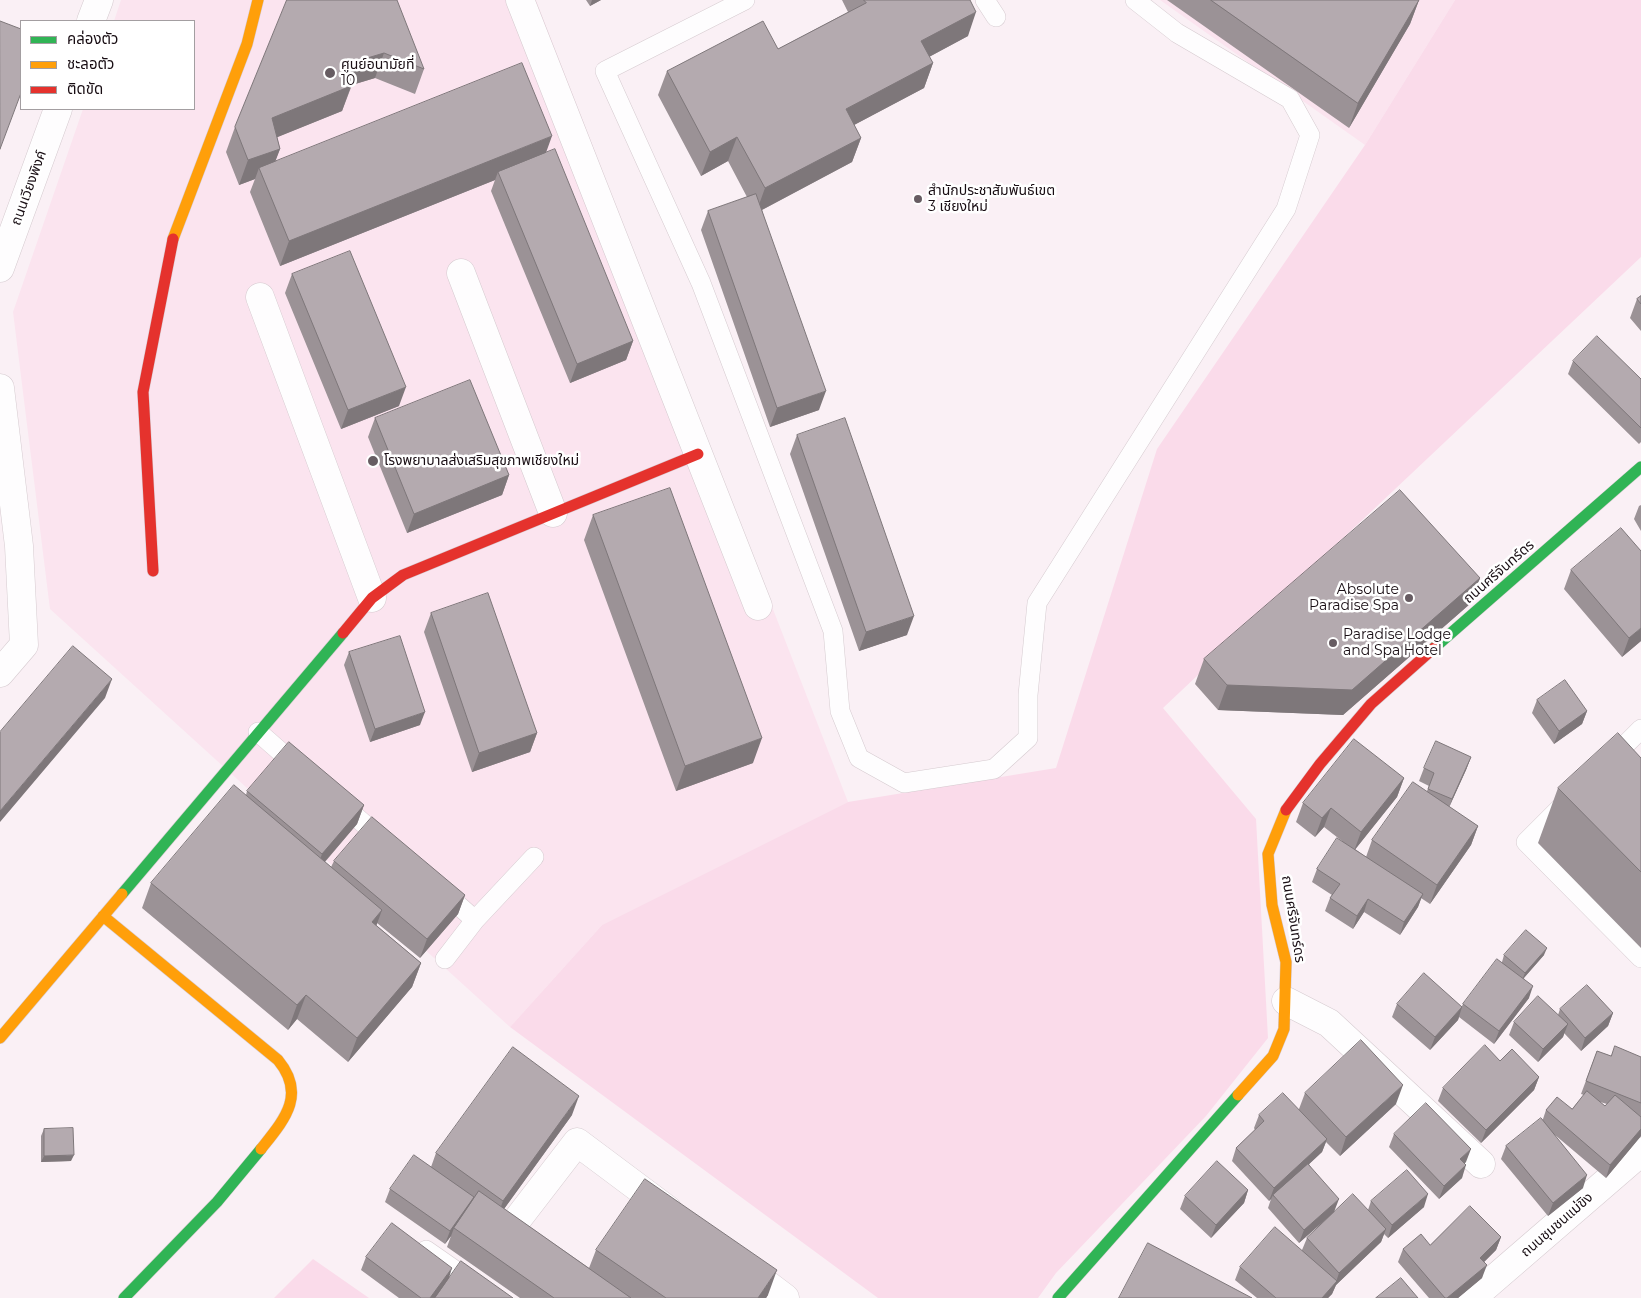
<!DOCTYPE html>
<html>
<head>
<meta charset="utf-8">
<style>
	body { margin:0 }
	#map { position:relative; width:1641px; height:1298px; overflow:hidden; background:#faf0f5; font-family:Montserrat,"Noto Sans Thai",sans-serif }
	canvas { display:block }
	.legend { position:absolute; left:20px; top:20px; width:175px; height:90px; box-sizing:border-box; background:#fff; border:1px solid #a39ea1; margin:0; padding:6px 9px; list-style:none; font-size:15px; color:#180d13 }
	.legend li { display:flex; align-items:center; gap:10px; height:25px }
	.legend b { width:25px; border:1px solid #a39ea1 }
</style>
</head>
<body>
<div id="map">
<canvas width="1641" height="1298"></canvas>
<ul class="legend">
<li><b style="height:6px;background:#30b455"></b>คล่องตัว</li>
<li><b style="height:6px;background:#ff9f0a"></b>ชะลอตัว</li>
<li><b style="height:6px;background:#e5322d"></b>ติดขัด</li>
</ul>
</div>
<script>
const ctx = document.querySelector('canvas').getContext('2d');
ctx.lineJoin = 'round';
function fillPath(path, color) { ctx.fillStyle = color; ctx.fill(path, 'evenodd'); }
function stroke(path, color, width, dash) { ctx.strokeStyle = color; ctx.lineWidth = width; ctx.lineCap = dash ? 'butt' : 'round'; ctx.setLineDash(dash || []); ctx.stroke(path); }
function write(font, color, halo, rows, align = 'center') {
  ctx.font = font + ' Montserrat,"Noto Sans Thai",sans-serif'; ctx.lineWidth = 5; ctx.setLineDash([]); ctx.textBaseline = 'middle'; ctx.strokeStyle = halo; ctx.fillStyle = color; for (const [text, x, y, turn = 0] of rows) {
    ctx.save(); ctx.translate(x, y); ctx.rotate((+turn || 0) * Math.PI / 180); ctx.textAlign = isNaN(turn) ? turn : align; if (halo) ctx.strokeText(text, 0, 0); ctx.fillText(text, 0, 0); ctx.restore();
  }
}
const built = new Path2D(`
	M121,0h415l312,802 -246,123 -92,102 -460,-418 -37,-297 70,-203h111v-88h-80z
	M1160,0h295l-90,145z`);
const green = new Path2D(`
	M1455,0h186v257l-478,451 93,111 12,219 -62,78 -150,157 -18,25h-160l-368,-271 92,-102 246,-123 208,-34 101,-319 208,-304z
	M313,1259l56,39h-95z`);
const lane = new Path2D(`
	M745,0l-140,71 96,212 132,348 7,80 19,47 45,25 90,-14 34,-31v-43l9,-92 249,-394 24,-74 -20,-36 -113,-66 -42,-33
	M985,0l11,17
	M258,732l41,36
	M1610,760l31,-31
	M341,804l43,37
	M1563,805l-37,37 115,116
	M441,890l34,30
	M445,959l30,-39 59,-63
	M426,1250l69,48`);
const street = new Path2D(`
	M520,0l238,606
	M91,21l8,-21
	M0,268l58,-159
	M461,273l92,240
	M260,297l112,301
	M0,388l19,158 5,99 -24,28
	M1286,1001l43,22 152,141
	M510,1229l67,-87 91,68
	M740,1264l45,34
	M1472,1298l169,-146`);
const fast = new Path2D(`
	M1434,648l207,-181
	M122,894l221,-261
	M124,1298l93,-96 44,-53
	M1058,1298l180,-203`);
const slow = new Path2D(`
	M173,239l74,-195 11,-44
	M103,916l175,144c29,35 6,60 -17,89
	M0,1038l122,-144
	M1238,1095l35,-39 11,-27 2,-67 -14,-57 -4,-51 18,-44`);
const jam = new Path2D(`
	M153,571l-10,-179 30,-153
	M343,633l29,-35 31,-23 295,-121
	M1286,810l34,-46 51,-60 63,-56`);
const wall = new Path2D(`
	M287,0l137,69 -9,25 -40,-16 -23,7 -10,26 -65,26 3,12 -5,12 271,-9 87,189 -7,19 -56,23 -79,-192 4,-11 -215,86 -30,-74 5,-13 -16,6 -13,-33 9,-25z
	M586,0h15l-11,6z
	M842,0h128l-2,36 -39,21 4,6 -9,25 -70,37 7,13 -9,24 -90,48 57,200 -49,17 -69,-197 7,-19 39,-14 -19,-36 -27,15 -43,-81 9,-24 111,-22 70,-37z
	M1167,0h252l-9,24 -61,104z
	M292,274l107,132 -58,23 -56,-136z
	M1641,296v35l-11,-13 7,-19z
	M1573,361l68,18v63l-2,2 -71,-70z
	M375,418l134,57 -7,20 -95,38 -39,-96z
	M797,435l110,200 -48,16 -69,-197z
	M1641,505v26l-7,-12 5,-13z
	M593,515l160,248 -77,28 -92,-251z
	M1571,570l70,71 -19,16 -58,-68z
	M1480,578l-9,25 -128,112 -125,-5 -23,-26 9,-25z
	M431,613l106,120 -7,19 -58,20 -48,-140z
	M349,652l71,73 -50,17 -26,-77z
	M1537,700l50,11 -5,13 -28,20 -22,-31z
	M1471,757l-5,13 -17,37 29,19 -7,19 -41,59 -9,-6 -3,9 -18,28 -36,-23 -11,17 -28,-18 5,-13 2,-3 -20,-13 5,-13 25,-28 -18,-14 -9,10 -19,-15 7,-19 101,-25 -7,19 -42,52 11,8 6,-17 55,-49 2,-5 -10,-5 5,-13z
	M1641,758v190l-103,-105 20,-55z
	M247,791l117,14 -7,19 -32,38 6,5 3,-6 131,34 -7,19 -38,44 -43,-35 -1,2 45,38 -9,24 -64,75 -51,-43 -9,11 -146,-122 9,-25 95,-88z
	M1504,955h40l-20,23 5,20 -35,46 -35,-27 -1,3 -28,30 -38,-33 5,-13 65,2 1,-2 39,-42z
	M1560,1009l53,4 -5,13 -27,25 -17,-18 -1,4 -25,25 -29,-27 5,-13 44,-7z
	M1597,1051l14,5 30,1v79l-35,42 -51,-43 28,53 -35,28 -47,-57 5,-13 37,-27 3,-9 26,-1 12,-14 -3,-1zM1600,1102l7,2 -2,2z
	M1500,1061l39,16 -5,13 -53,53 -43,-42 5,-13z
	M1305,1093l91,11 -56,52 -14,-14 -4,10 -13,12 26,48 33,-2 3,-9 53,6 -36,31 -4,-4 -3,8 -45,43 -4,9 -4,4h-71l-22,-18 5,-13 62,-17 5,-12 20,-20 -28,25 -31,-35 3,-9 -2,2 -37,-40 4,-13 19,-18 -1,-2 5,-13 40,-6z
	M572,1115l-68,94 85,59 7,-18 172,45 -2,3h-246l-73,-51 4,-11 -6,8 -60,-42 5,-13 41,-22 5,-14z
	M44,1129l27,32 -30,1v-26z
	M1394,1134l72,28 -2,1 -2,15 -23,21 -50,-52z
	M1248,1190l-4,13 -33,35 -31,-29 5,-13z
	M1501,1237l-5,13 -12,12 -2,16 -24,20h-29l-31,-36 5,-13z
	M366,1257l83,20 64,21h-114l-38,-28z`);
const shadedWall = new Path2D(`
	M592,0h9l-11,6z
	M1419,0l-9,24 -61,104 9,-25z
	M976,12l-8,24 -56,30 9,-25z
	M384,53l-9,25 -30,9 9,-25z
	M933,63l-9,25 -87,46 9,-25z
	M351,86l-9,25 -79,32 9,-25z
	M552,136l-9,25 -45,11 -3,8 -215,86 9,-25z
	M737,137l-9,24 -27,15 9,-24z
	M861,138l-9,24 -96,51 9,-25z
	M280,149l-9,24 -12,-5 -4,11 -16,6 9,-25z
	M633,341l-7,19 -56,23 7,-19z
	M406,387l-7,19 -58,23 7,-19z
	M826,391l-7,19 -49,17 7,-19z
	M509,475l-7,20 -95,38 7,-19z
	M1480,578l-9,25 -128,112 -125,-5 9,-25z
	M914,616l-7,19 -48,16 7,-19z
	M1641,628v13l-19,16 7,-19z
	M112,679l-7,19 -105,124v-11z
	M1587,711l-5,13 -28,20 5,-13z
	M425,712l-5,13 -50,17 5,-13z
	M537,733l-7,19 -58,20 7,-19z
	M762,738l-9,25 -77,28 9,-25z
	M1471,757l-5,13 -19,42 5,-13z
	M1404,778l-7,19 -43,54 7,-19z
	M364,805l-7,19 -42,49 7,-19z
	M1331,808l-7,19 -9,10 7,-19z
	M1478,826l-7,19 -41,59 7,-19z
	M1423,894l-5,13 -18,28 4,-13z
	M465,895l-7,19 -38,44 7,-19z
	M1368,899l-4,13 -11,17 4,-13z
	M382,910l-9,25 -1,-13z
	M1547,948l-3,7 -22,25 3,-7z
	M421,963l-9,24 -64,75 9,-24z
	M1533,986l-4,12 -35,46 5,-13z
	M306,995l-9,24 -9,11 9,-25z
	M1462,1007l-4,13 -28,30 5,-13z
	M1613,1013l-5,13 -27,25 4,-13z
	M1568,1024l-5,13 -25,25 5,-13z
	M1539,1077l-5,13 -53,53 5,-13z
	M1403,1085l-7,19 -56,52 6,-19z
	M579,1096l-7,19 -76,105 7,-19z
	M1641,1129v7l-35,42 4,-13z
	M1327,1139l-5,13 -48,45 -1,-2 -2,4 -2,2 5,-13z
	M1471,1149l-5,13 -10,10 4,-13z
	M74,1155l-3,6 -30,1 3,-6z
	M1466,1165l-4,13 -23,21 5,-13z
	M1587,1175l-4,13 -35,28 5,-13z
	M1248,1190l-4,13 -33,35 5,-13z
	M1428,1194l-4,13 -36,31 4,-13z
	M474,1197l-5,13 -15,18 -3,8 -6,8 5,-13z
	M1339,1199l-5,13 -35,31 5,-13z
	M1386,1229l-5,13 -45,43 -4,9 -4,4h-6l14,-16 3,-9z
	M1501,1237l-5,13 -21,21 5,-13z
	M1487,1265l-5,13 -24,20h-11z
	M452,1268l-4,13 -13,17h-5z
	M777,1270l-9,25 -2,3h-8z`);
const building = new Path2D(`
	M287,0h110l27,69 -40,-16 -30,9 -3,24 -79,32 8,31 -32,11 -13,-33z
	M864,0h106l6,12 -55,29 12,22 -87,46 15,29 -96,50 -28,-51 -27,15 -43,-81 96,-50 15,28 88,-46z
	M1211,0h208l-61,103z
	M0,21l21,8v64l-21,56z
	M522,63l30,73 -263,105 -30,-73z
	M555,149l78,192 -56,23 -79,-192z
	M756,194l70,197 -49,17 -69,-197z
	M350,251l56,136 -58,23 -56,-136z
	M1641,296v8l-4,-5z
	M1597,336l44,43v49l-68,-67z
	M470,380l39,95 -95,39 -39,-96z
	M845,418l69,198 -48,16 -69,-197z
	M670,488l92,250 -77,28 -92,-251z
	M1400,490l80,88 -128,112 -125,-5 -23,-26z
	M1621,528l20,23v77l-12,10 -58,-68z
	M488,593l49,140 -58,20 -48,-140z
	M400,636l25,76 -50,17 -26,-77z
	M73,646l39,33 -112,132v-79z
	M1565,680l22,31 -28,20 -22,-31z
	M1618,733l23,25v114l-83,-84z
	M1354,739l50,39 -43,54 -30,-24 -9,10 -19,-15z
	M1436,741l35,16 -19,42 -24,-10 6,-16 -10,-5z
	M289,742l75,63 -42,49 -75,-63z
	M1413,782l65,44 -41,59 -65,-45z
	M234,785l148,125 -10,12 49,41 -64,75 -51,-43 -9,10 -146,-122z
	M372,817l93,78 -38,44 -93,-78z
	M1337,838l86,56 -19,28 -36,-23 -11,17 -27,-18 10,-14 -23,-15z
	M1526,930l21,18 -22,25 -21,-18z
	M1497,959l36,27 -34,45 -36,-27z
	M1424,973l38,34 -27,30 -38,-33z
	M1587,985l26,28 -28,25 -25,-29z
	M1538,996l30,28 -25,25 -29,-27z
	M1361,1040l42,45 -57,52 -41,-44z
	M1485,1045l15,16 12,-12 27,28 -53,53 -43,-42z
	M1615,1046l26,11v46l-55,-22 11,-30 14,5z
	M513,1047l66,49 -76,105 -67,-48z
	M1587,1091l18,15 10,-11 26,22v12l-31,36 -64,-55 11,-13 15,12z
	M1283,1093l44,46 -53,49 -38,-40 28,-27 -5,-6z
	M1426,1103l45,46 -11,10 6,6 -22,21 -50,-52z
	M1541,1118l46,57 -34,28 -47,-57z
	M73,1128l1,27 -30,1v-27z
	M414,1155l60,42 -24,34 -60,-42z
	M1217,1161l31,29 -32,35 -31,-29z
	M1308,1164l31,35 -35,31 -31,-35z
	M1407,1170l21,24 -36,31 -21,-24z
	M645,1179l132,91 -19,28h-92l-70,-48z
	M479,1191l152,107h-77l-100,-70z
	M1353,1194l33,35 -47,44 -32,-35z
	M1470,1206l31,31 -21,21 7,7 -40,33h-2l-42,-49 18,-15 9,11z
	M392,1223l60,45 -22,30h-9l-55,-41z
	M1275,1227l62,54 -15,17h-46l-36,-31z
	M1148,1243l104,55h-133z
	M461,1261l52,37h-78z
	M1401,1278l17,20h-42z`);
const markers = [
	[330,73,6,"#675c62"],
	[918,199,5,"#675c62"],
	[373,461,6,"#675c62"],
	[1409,598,5,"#675c62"],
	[1333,643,5,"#675c62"]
];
const poiNames = [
	["ศูนย์อนามัยที่",341,65],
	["10",341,81],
	["สำนักประชาสัมพันธ์เขต",928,191],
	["3 เชียงใหม่",928,207],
	["โรงพยาบาลส่งเสริมสุขภาพเชียงใหม่",384,461],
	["Absolute",1399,590,"right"],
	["Paradise Spa",1399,606,"right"],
	["Paradise Lodge",1343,635],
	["and Spa Hotel",1343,651]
];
const streetNames = [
	["ถนนเวียงพิงค์",29,188,-70],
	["ถนนศรีจันทร์ดร",1499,572,-41],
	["ถนนศรีจันทร์ดร",1293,919,81],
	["ถนนชุมชนแม่ขิง",1557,1225,-41]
];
fillPath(built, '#fbe4ef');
fillPath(green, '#fadbea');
stroke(lane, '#d5cacf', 20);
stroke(street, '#d5cacf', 29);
stroke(fast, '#d5cacf', 12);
stroke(slow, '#d5cacf', 12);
stroke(jam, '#d5cacf', 12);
stroke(lane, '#fefdfe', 19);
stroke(street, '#fefdfe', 28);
stroke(fast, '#30b455', 11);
stroke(slow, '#ff9f0a', 11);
stroke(jam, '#e5322d', 11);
fillPath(wall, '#9b9296');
fillPath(shadedWall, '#7e777a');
fillPath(building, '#b4aaaf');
stroke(building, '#7e777a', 1);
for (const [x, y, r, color] of markers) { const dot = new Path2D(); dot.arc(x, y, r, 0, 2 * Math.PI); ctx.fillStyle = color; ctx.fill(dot); stroke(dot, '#fff', 2); }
write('14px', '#180d13', '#fff', poiNames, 'left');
write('14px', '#180d13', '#fff', streetNames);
</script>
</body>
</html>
